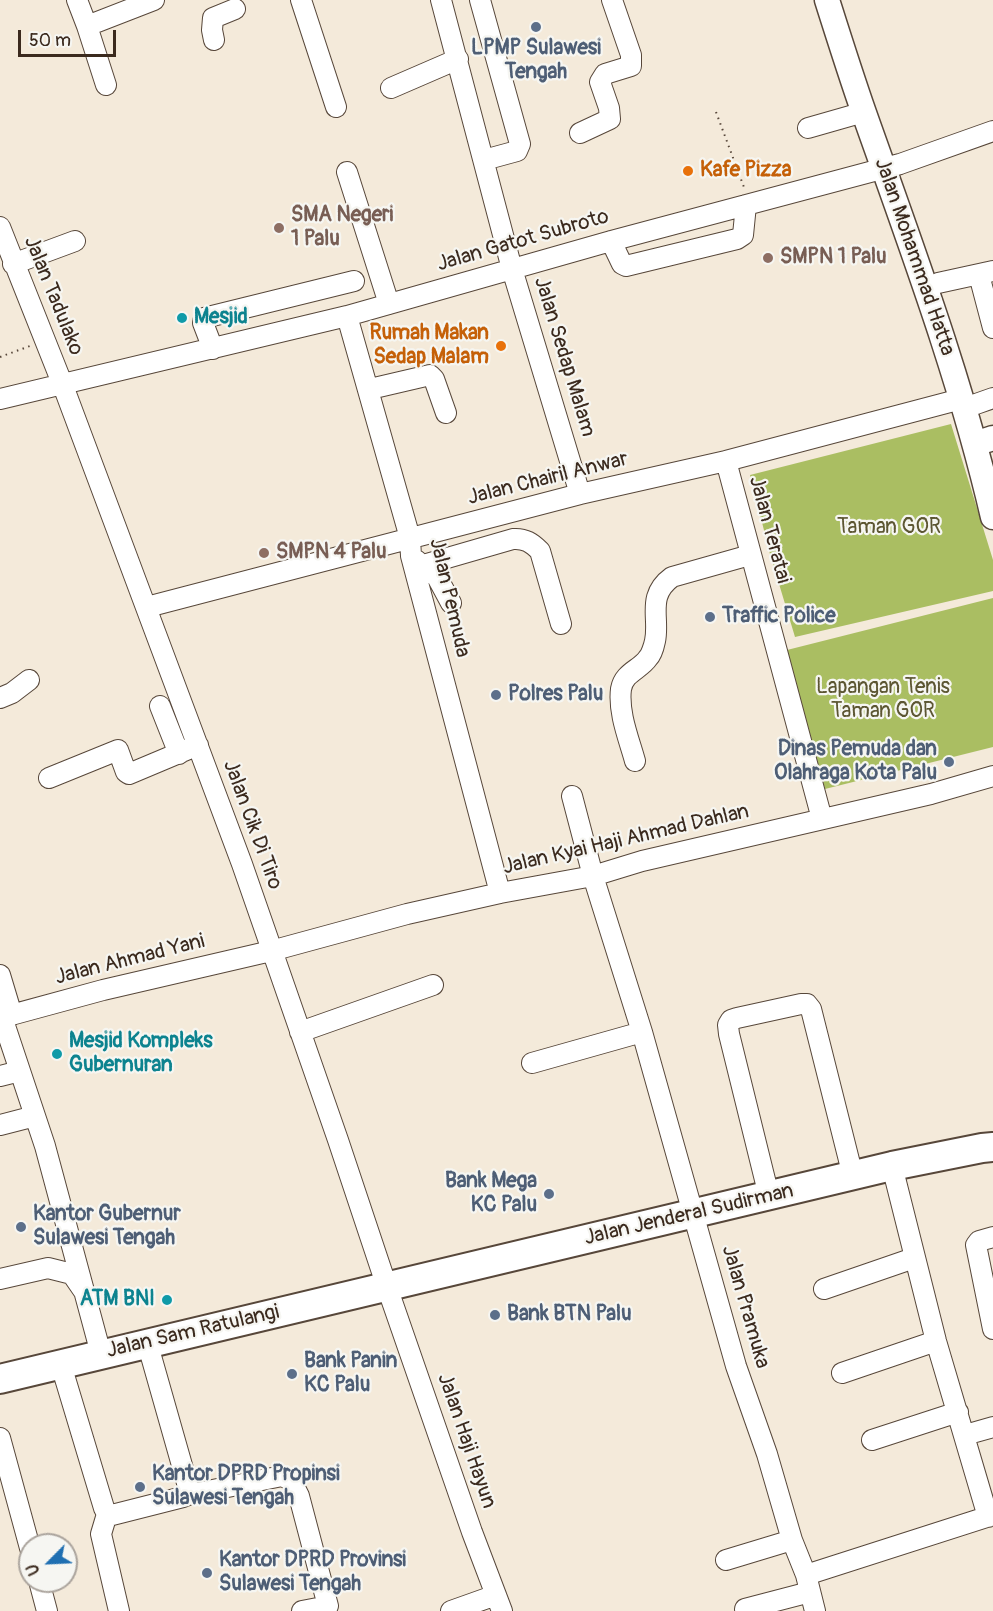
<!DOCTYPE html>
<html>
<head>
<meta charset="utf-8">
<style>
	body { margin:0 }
	#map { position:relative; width:993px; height:1611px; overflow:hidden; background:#f4eada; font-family:Pangolin,sans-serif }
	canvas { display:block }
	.north { position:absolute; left:18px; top:1533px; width:60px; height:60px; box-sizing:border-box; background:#f6f6f2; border:2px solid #aba49d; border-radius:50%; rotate:246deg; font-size:16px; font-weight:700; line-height:24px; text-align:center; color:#3b2a1e }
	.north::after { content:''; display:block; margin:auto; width:21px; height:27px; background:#1f6fb2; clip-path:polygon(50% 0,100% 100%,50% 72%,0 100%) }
	.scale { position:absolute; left:18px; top:30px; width:98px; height:27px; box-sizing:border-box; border:3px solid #3b2a1e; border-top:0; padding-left:8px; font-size:18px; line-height:21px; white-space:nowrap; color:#3b2a1e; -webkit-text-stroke:4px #f6f6f2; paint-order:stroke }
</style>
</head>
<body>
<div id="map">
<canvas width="993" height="1611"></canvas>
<div class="north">U</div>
<div class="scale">50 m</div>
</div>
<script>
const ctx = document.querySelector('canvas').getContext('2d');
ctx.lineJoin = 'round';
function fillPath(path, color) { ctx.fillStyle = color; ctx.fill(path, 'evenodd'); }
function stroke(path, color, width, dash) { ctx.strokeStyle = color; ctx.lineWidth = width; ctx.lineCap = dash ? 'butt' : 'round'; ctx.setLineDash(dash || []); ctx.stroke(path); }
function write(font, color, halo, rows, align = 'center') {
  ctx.font = font + ' Pangolin,sans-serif'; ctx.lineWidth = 4.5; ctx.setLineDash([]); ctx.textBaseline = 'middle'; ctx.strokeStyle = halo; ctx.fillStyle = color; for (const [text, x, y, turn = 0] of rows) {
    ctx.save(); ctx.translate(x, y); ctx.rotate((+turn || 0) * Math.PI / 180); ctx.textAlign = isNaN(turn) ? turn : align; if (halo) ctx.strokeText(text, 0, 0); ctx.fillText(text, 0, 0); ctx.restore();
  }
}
const green = new Path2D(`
	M951,424l42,136v31l-198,46 -25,-83 -20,-79z
	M993,598v149l-168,42 -38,-139z`);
const path = new Path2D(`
	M716,112l29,78
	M0,357l30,-11`);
const minor = new Path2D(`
	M77,0l10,26 67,-26
	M301,0l35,107
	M441,0l71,269 68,225
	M480,0l40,144 -3,7 -33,9
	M87,26l19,59
	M214,40l-2,-10 1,-12 22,-9
	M391,88l67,-29
	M808,128l56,-16
	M580,133l30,-14 -1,-11 -9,-26 5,-8 26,-8v-11l-19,-55
	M347,172l42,132
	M0,227l62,156 180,481 96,276 49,147 85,245 30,79
	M611,241l11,23 4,2 111,-27 6,-4 3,-30
	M13,264l62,-23
	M979,275l14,53
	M938,283l55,-12
	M347,316l63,222 1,18 89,337
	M213,349l-10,-26 1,-5 150,-37
	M370,389l60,-14 4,4 12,34
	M0,399l347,-83 264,-75 289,-77 93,-33
	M976,404l17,-6
	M726,461l96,358
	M416,560l21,17 14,26
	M423,565l90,-26c12,-1 19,4 27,12l21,73
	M147,607l433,-113 146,-33 235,-62
	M0,698l12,-5 17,-13
	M160,706l19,48
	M635,761c-6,-22 -17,-48 -14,-72 3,-17 19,-19 27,-31 3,-3 6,-12 7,-17 5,-23 -9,-45 17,-64l78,-22
	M49,778l69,-28 8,22 3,2 69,-29
	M572,796l21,80 49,156 94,334 31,88 25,86 14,35 9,36
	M0,975l12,40
	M2,1017l43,129 56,208
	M0,1018l103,-28 168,-39 136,-37 93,-21 93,-17 49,-15 289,-67 62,-18
	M300,1032l133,-47
	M532,1063l110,-31
	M0,1076l20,-5
	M0,1125l35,-9
	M892,1166l44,175 52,176
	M769,1196l-40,-162 -1,-9 3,-5 6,-2 64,-14h6l4,5 42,167
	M993,1237l-14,4 -3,4 17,84
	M0,1279l48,-11 24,6 11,16
	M824,1289l90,-31
	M61,1365l43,143 3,6 5,1 71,-18 5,-2 1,-5 -42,-148
	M842,1373l94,-32
	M965,1435l28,-8
	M0,1438l30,110
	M872,1440l86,-28
	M188,1495l84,-17 10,-2 9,4 8,16 29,110 -26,5
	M107,1514l-6,20 18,77
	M726,1560l66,-20
	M806,1575l187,-60
	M39,1581l8,30
	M745,1609l65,-17
	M451,1611l45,-16`);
const major = new Path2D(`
	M827,0c12,38 24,76 37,113 47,133 97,266 129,404
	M987,440l6,-2`);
const highway = new Path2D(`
	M0,1379l892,-213 90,-18 11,-1`);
const markers = [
	[536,27,6,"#5c6f8a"],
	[688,171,6,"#e8710a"],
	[279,228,6,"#8d6e63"],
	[768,258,6,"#8d6e63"],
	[182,318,6,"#0f9aa8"],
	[501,346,6,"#e8710a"],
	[264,553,6,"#8d6e63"],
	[710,617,6,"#5c6f8a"],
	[496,695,6,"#5c6f8a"],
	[949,762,6,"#5c6f8a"],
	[57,1054,6,"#0f9aa8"],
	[549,1194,6,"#5c6f8a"],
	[21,1227,6,"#5c6f8a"],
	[167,1300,6,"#0f9aa8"],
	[495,1315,6,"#5c6f8a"],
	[292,1374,6,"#5c6f8a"],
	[140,1487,6,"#5c6f8a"],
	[207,1573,6,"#5c6f8a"]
];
const serviceNames = [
	["LPMP Sulawesi",536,49,"center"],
	["Tengah",536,73,"center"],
	["Traffic Police",722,617],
	["Polres Palu",508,695],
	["Dinas Pemuda dan",937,750,"right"],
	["Olahraga Kota Palu",937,774,"right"],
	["Bank Mega",537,1182,"right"],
	["KC Palu",537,1206,"right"],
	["Kantor Gubernur",33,1215],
	["Sulawesi Tengah",33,1239],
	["Bank BTN Palu",507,1315],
	["Bank Panin",304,1362],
	["KC Palu",304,1386],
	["Kantor DPRD Propinsi",152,1475],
	["Sulawesi Tengah",152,1499],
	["Kantor DPRD Provinsi",219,1561],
	["Sulawesi Tengah",219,1585]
];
const foodNames = [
	["Kafe Pizza",700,171],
	["Rumah Makan",489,334,"right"],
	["Sedap Malam",489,358,"right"]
];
const educationNames = [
	["SMA Negeri",291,216],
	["1 Palu",291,240],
	["SMPN 1 Palu",780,258],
	["SMPN 4 Palu",276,553]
];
const streetNames = [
	["Jalan Gatot Subroto",523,241,-16],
	["Jalan Mohammad Hatta",914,257,71],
	["Jalan Tadulako",53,296,68],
	["Jalan Sedap Malam",564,357,73],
	["Jalan Chairil Anwar",548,479,-14],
	["Jalan Teratai",769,530,75],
	["Jalan Pemuda",449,598,77],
	["Jalan Cik Di Tiro",252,825,70],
	["Jalan Kyai Haji Ahmad Dahlan",626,840,-13],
	["Jalan Ahmad Yani",130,960,-14],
	["Jalan Jenderal Sudirman",689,1215,-13],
	["Jalan Pramuka",745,1307,74],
	["Jalan Sam Ratulangi",193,1332,-13],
	["Jalan Haji Hayun",466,1441,71]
];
const cultureNames = [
	["Mesjid",194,318],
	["Mesjid Kompleks",69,1042],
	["Gubernuran",69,1066],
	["ATM BNI",155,1300,"right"]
];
const parkNames = [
	["Taman GOR",889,528],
	["Lapangan Tenis",883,688],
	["Taman GOR",883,712]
];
fillPath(green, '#aabe62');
stroke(minor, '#57473a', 22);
stroke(major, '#57473a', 27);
stroke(highway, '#57473a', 32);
stroke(path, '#57473a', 2, [1.5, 4.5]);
stroke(minor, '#fff', 20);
stroke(major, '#fff', 24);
stroke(highway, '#fff', 28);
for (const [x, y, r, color] of markers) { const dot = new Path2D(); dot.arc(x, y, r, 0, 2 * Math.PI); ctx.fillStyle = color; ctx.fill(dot); stroke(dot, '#f6f6f2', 2); }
write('bold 21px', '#4e5e75', '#f6f6f2', serviceNames, 'left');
write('bold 21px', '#c56008', '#f6f6f2', foodNames, 'left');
write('bold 21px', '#785e54', '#f6f6f2', educationNames, 'left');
write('21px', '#3b2a1e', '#f6f6f2', streetNames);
write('bold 21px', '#0d838f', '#f6f6f2', cultureNames, 'left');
write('21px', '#5c5632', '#f6f6f2', parkNames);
</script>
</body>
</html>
